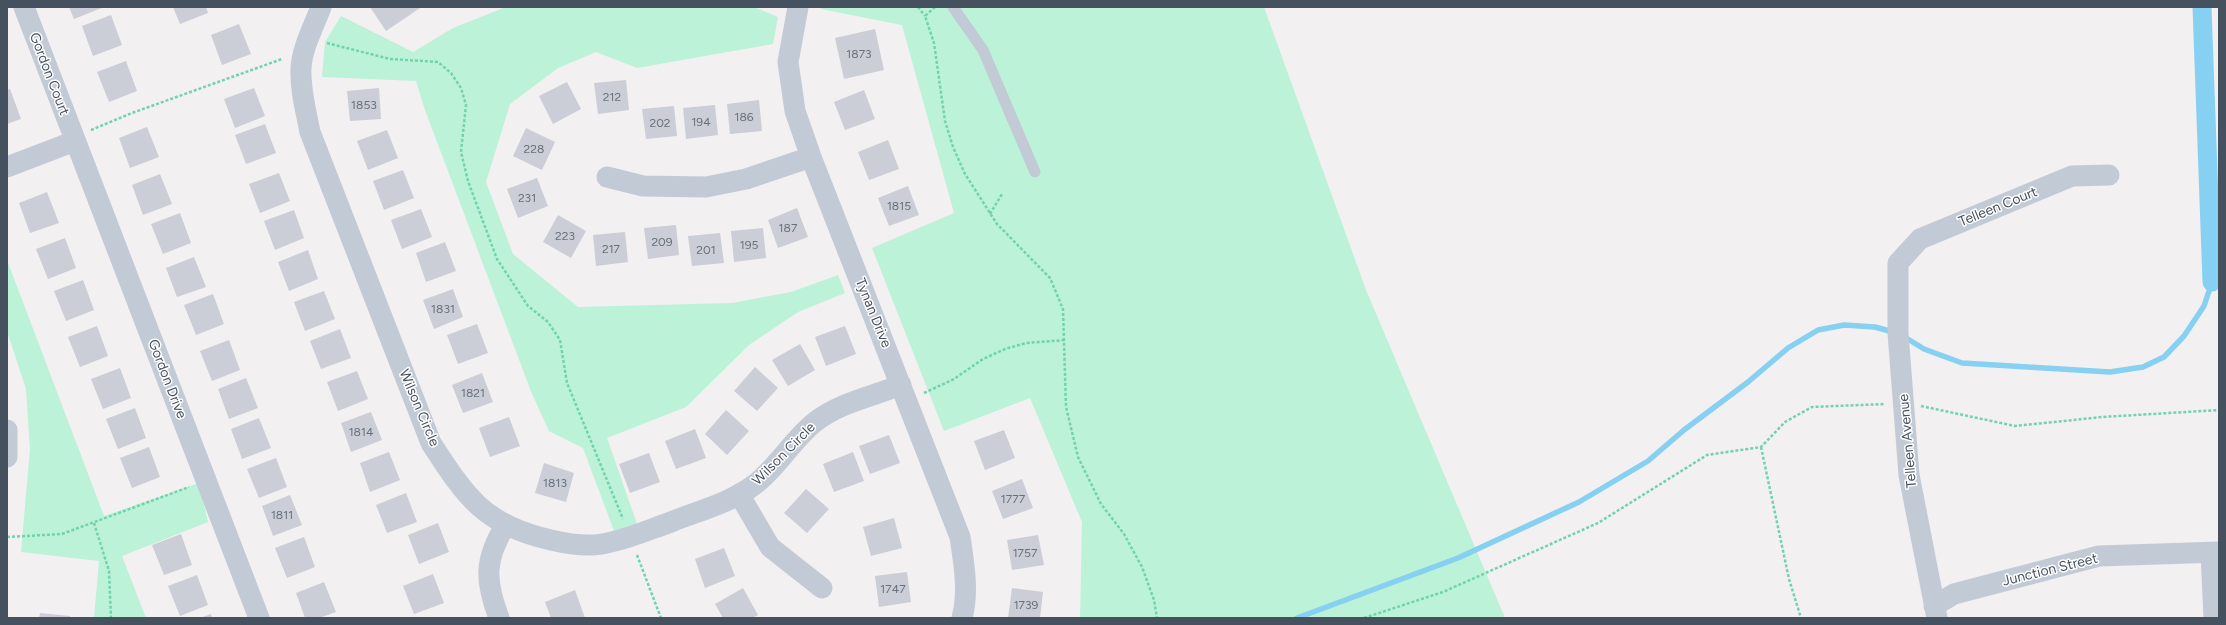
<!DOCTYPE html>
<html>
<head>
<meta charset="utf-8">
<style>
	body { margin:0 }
	#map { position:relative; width:2226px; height:625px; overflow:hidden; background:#f2f0f0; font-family:Figtree,sans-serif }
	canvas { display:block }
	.frame { position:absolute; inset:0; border:8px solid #46515f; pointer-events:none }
</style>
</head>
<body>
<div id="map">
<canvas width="2226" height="625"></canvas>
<div class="frame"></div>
</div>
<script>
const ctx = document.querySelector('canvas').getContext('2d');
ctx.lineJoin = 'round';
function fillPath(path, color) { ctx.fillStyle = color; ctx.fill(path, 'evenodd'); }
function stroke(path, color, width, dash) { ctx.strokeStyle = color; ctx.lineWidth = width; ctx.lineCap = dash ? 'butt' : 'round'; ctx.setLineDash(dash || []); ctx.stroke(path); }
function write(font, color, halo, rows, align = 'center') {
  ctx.font = font + ' Figtree,sans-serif'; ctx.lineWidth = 3; ctx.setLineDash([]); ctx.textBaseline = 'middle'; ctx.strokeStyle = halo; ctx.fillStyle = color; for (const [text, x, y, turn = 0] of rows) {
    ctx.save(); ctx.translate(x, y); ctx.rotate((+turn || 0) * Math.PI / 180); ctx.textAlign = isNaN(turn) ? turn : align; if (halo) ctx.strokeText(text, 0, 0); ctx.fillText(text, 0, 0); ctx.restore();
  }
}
const green = new Path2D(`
	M506,7h248l24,10 -5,27 -136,24 -41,-16 -38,16 -48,36 -24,78 27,72 65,53 154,-4 59,-11 47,-17 7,18 -47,19 -49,33 -63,62 -79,31 30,86 -23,7 -31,-83 -34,-17 -17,-37 -107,-284 -9,-29 -94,-4 3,-35 16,-26 72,36 40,-24z
	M822,7h442l102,283 139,328h-425l2,-96 -52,-124 -86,33 -72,-183 82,-35 -52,-188 -81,-16z
	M7,260l97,256 95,-33 9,39 -86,34 24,62h-52l5,-57 -78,-9 9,-103 -4,-60 -19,-58z`);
const stream = new Path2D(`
	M1903,336l21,13 38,14 148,9 33,-5 21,-10 20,-21 20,-30 8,-24
	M1297,618l161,-60 121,-56 69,-41 36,-31 64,-48 40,-34 30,-18 26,-5 31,2 18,5`);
const canal = new Path2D(`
	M2202,7l10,275`);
const building = new Path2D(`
	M69,7h35l-30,12z
	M173,7h33l2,6 -28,11z
	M370,7h49l1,1 -34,23z
	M111,15l11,30 -29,11 -11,-30z
	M239,24l12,30 -29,11 -11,-30z
	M875,29l9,41 -40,9 -9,-41z
	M126,61l11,30 -28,11 -12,-30z
	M626,80l3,30 -31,4 -4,-31z
	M567,82l14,27 -28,15 -14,-28z
	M254,88l11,28 -30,12 -11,-29z
	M379,88l2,31 -31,2 -3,-30z
	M10,89l11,30 -14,5v-34z
	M864,90l11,29 -30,11 -11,-28z
	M759,100l3,31 -32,3 -3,-30z
	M715,105l3,30 -32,4 -3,-31z
	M674,106l3,30 -31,3 -4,-30z
	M265,124l11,29 -30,11 -11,-29z
	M147,127l12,30 -29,11 -11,-30z
	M526,128l29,14 -13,28 -29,-14z
	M387,130l11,28 -30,12 -11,-29z
	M888,140l11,29 -30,11 -11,-28z
	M403,170l11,28 -30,12 -11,-29z
	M279,173l11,28 -30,12 -11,-29z
	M160,174l12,30 -29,11 -11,-30z
	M537,178l11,28 -30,12 -11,-29z
	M908,186l11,29 -30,11 -11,-28z
	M47,192l12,31 -29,10 -11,-30z
	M797,208l11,29 -30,11 -10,-28z
	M421,209l11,28 -30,12 -11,-29z
	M294,210l10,28 -29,12 -11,-29z
	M180,213l11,30 -28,11 -12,-30z
	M558,215l28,16 -15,27 -28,-16z
	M676,225l3,30 -31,4 -4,-31z
	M763,228l3,30 -32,4 -3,-31z
	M625,232l3,30 -32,4 -3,-31z
	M720,233l4,30 -32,3 -4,-30z
	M65,238l11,30 -28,11 -12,-30z
	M445,242l11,29 -30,11 -10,-29z
	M308,250l10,29 -29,12 -11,-29z
	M194,257l12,30 -29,10 -11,-29z
	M83,280l11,30 -28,11 -12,-30z
	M453,289l10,28 -29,12 -11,-29z
	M324,291l11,28 -30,12 -11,-29z
	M213,294l11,30 -28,11 -12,-30z
	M477,324l11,29 -30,11 -11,-29z
	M97,326l11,30 -28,11 -12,-30z
	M845,326l11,28 -30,12 -11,-29z
	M340,329l11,29 -30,11 -11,-28z
	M229,340l11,30 -28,11 -12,-30z
	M800,344l15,26 -27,16 -16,-26z
	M755,367l23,21 -21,23 -23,-20z
	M120,368l11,30 -28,11 -12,-30z
	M357,371l11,28 -30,12 -11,-29z
	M482,373l11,29 -30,11 -11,-28z
	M246,378l12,30 -29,11 -11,-30z
	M135,408l11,30 -28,11 -12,-30z
	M726,410l23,21 -22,24 -22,-21z
	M371,412l11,28 -31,12 -10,-29z
	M509,417l11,29 -30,11 -11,-29z
	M259,418l12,30 -29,11 -11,-30z
	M695,429l11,29 -30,11 -11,-28z
	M1004,430l11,28 -30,12 -11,-29z
	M889,435l11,28 -30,11 -11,-28z
	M149,447l11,30 -28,11 -12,-30z
	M389,452l11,28 -30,12 -10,-29z
	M853,452l11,29 -30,11 -11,-28z
	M649,453l11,29 -30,11 -11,-29z
	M276,458l11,29 -28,11 -12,-29z
	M544,463l30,10 -8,29 -31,-9z
	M1022,479l11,29 -30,11 -11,-28z
	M806,489l23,20 -22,24 -23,-20z
	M406,493l11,29 -30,11 -11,-28z
	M290,495l12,30 -29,11 -11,-30z
	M894,518l8,30 -31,8 -8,-29z
	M438,523l11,29 -30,12 -11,-29z
	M181,534l11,31 -28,10 -12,-30z
	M1038,535l6,30 -32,5 -5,-30z
	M304,537l11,30 -28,11 -12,-30z
	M724,548l11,28 -30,12 -10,-29z
	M907,572l4,30 -32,5 -4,-31z
	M433,574l11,29 -30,11 -11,-28z
	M197,575l11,30 -28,11 -12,-30z
	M324,582l12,30 -17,6h-14l-9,-25z
	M743,588l15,27 -6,3h-29l-8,-14z
	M1012,588l31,4 -3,26h-32z
	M575,590l10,28h-34l-6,-16z
	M40,613l30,3v2h-31z
	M211,614l1,4h-12z`);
const path = new Path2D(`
	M918,7l7,9
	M935,7l-10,9 9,27 11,78 8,26 12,27 32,50 53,54 13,31 3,98 12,50 23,47 23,30 18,33 12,33 3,18
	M327,43l63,16 48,3 13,11 10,15 5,17 -5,47 7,29 29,78 31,47 20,16 12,18 7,43 56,136
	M91,130l41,-17 150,-54
	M990,214l12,-20
	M924,393l30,-14 29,-20 22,-10 21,-6 39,-3
	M1921,406l94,20 87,-9 117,-7
	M1761,447l28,132 12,39
	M94,523l15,48 2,47
	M7,537l55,-3 127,-47
	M637,555l24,63
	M1364,618l79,-26 155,-69 109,-68 54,-8 24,-25 27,-15 73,-3`);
const lane = new Path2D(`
	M953,7l30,43 52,122`);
const street = new Path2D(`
	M24,7l235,611
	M321,7c-7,19 -19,41 -20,61 -1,22 5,43 9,64l121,311c35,54 53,82 120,97 17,4 34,7 51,4 24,-4 46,-14 69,-22 27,-11 59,-19 83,-37 23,-17 39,-46 61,-63 24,-19 58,-26 86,-37
	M798,7l-10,55 7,49 16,46 149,380c4,27 9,55 2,81
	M7,167l68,-26
	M607,177l36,9 63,1 40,-8 65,-22
	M7,430v27
	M739,494l31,53 52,41
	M2211,553l3,65
	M1934,606l20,-12 145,-38 120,-4
	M499,618c-14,-37 -15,-58 6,-92
	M1937,618l-28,-143 -11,-142v-70l22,-24 152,-63 37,-1`);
const numberNames = [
	["1873",859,54],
	["212",612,97],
	["1853",364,105],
	["186",744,117],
	["194",701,122],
	["202",660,123],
	["228",534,149],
	["231",527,198],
	["1815",899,206],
	["187",788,228],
	["223",565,236],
	["209",662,242],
	["195",749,245],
	["217",611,249],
	["201",706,250],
	["1831",443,309],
	["1821",473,393],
	["1814",361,432],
	["1813",555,483],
	["1777",1013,499],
	["1811",282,515],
	["1757",1025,553],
	["1747",893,589],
	["1739",1026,605]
];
const streetNames = [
	["Gordon Court",49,74,69],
	["Telleen Court",1998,207,-22],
	["Tynan Drive",873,313,68],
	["Gordon Drive",167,379,69],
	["Wilson Circle",419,408,67],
	["Telleen Avenue",1908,441,-95],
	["Wilson Circle",784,454,-45],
	["Junction Street",2050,570,-14]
];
fillPath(green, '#bcf2d7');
stroke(stream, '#86d0f2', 5.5);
stroke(canal, '#86d0f2', 19);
fillPath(building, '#cbced6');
stroke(path, '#71d3ad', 2.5, [3, 2]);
stroke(lane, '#c2cad6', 11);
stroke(street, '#c2cad6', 21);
write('12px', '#67707d', null, numberNames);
write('14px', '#46515f', '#fff', streetNames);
</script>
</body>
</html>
